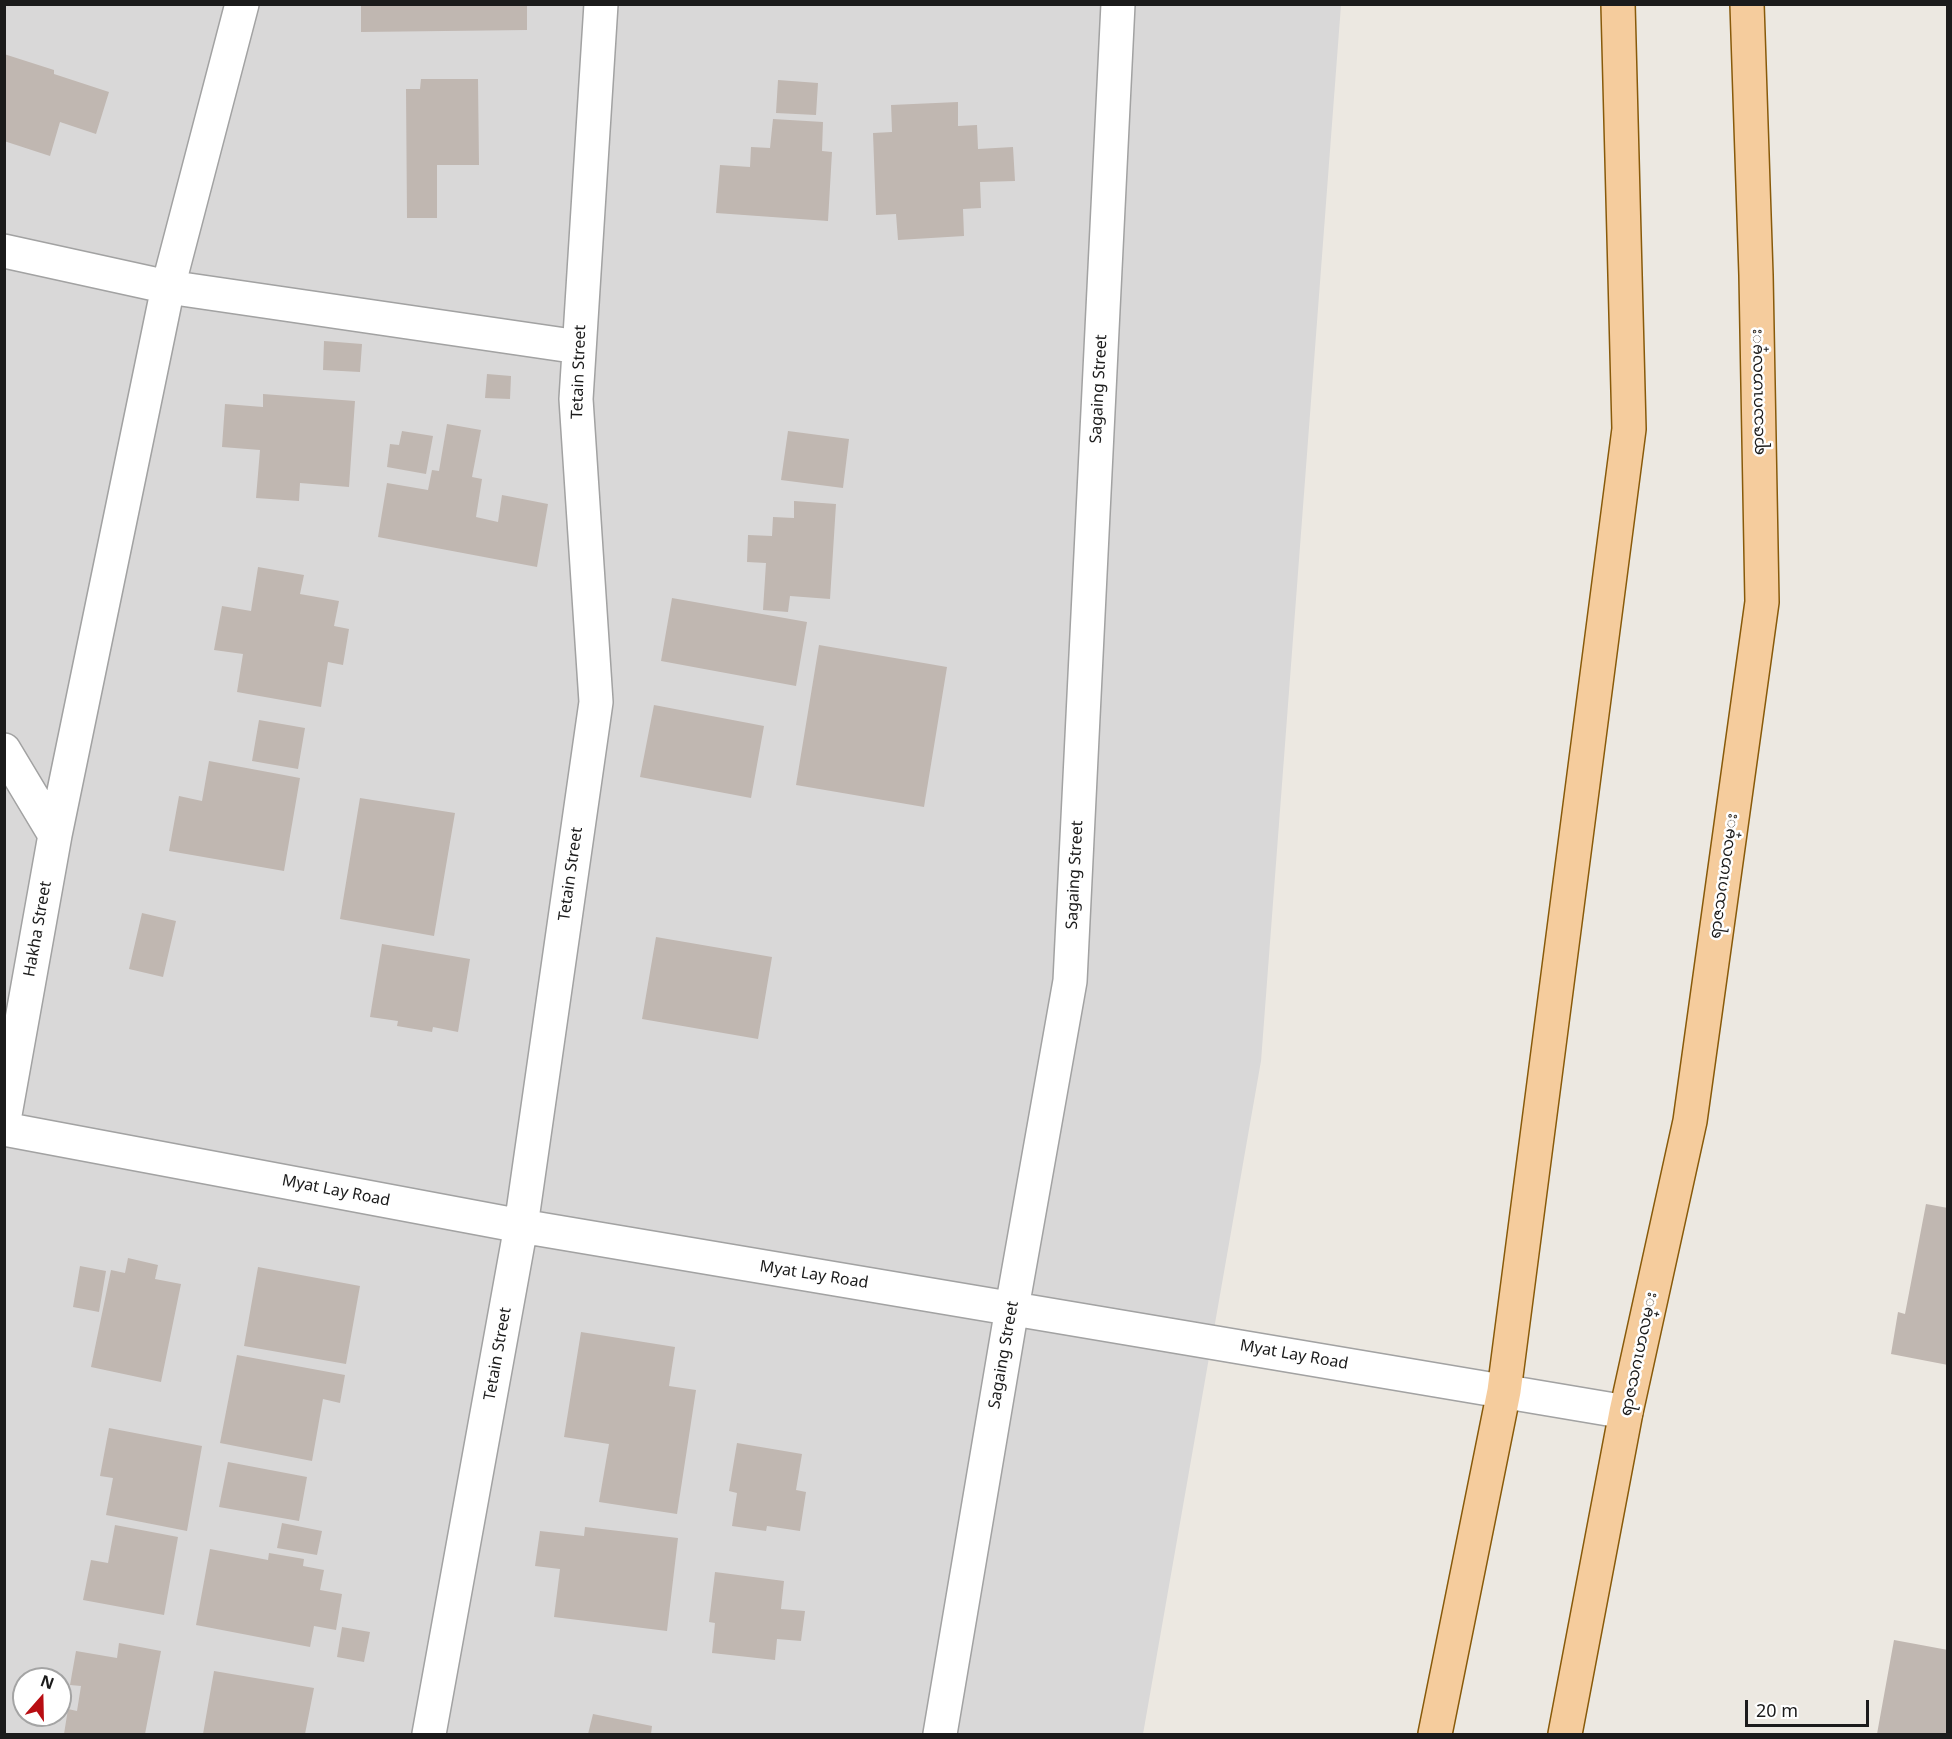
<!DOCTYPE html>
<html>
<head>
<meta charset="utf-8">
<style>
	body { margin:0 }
	#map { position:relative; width:1952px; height:1739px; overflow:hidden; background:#ece8e1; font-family:"Noto Sans",sans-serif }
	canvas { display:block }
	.frame { position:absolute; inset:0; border:6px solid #1b1b1b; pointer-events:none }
	.north { position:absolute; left:12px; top:1667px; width:60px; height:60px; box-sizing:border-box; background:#fff; border:2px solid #a4a4a4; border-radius:50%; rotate:20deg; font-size:16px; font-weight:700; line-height:24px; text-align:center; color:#1b1b1b }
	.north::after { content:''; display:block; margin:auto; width:21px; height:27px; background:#b80d12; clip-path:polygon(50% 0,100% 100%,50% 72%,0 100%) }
	.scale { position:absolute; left:1745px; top:1700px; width:124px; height:27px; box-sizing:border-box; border:3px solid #1b1b1b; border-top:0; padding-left:8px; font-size:18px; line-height:21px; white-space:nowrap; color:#1b1b1b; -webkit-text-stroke:4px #fff; paint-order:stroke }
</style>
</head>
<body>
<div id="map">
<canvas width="1952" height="1739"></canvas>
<div class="frame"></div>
<div class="north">N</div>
<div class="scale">20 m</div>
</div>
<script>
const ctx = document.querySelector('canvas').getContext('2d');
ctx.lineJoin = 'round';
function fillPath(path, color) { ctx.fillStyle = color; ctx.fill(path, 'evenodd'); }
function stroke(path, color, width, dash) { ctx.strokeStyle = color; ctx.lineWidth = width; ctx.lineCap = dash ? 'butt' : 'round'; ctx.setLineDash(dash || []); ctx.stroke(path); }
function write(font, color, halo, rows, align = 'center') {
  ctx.font = font + ' "Noto Sans","Noto Sans Myanmar",sans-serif'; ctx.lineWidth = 5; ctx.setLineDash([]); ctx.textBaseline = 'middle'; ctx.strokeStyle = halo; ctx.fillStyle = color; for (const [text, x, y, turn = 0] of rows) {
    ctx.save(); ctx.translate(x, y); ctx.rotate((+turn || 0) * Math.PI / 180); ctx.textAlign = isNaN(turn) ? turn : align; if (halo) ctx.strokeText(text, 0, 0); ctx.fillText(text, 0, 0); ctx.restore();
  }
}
const residential = new Path2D(`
	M5,5h1336l-80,1056 -118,673h-1138zM24,1679h36v36h-36z`);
const building = new Path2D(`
	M361,4h166v26l-166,2z
	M4,54l50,16v4l55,18 -13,42 -36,-12 -10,34 -46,-15z
	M421,79h57l1,86h-42v53h-30l-1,-129h14z
	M778,80l40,3 -2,32 -40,-2z
	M958,102v24l19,-1 1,24 35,-2 2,34 -35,1 1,26 -18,1 1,27 -66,4 -2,-26 -20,1 -3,-82 19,-1 -1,-27z
	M773,119l50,3 -1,29 10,1 -4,69 -112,-8 4,-48 30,2 1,-20 19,1z
	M324,341l38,3 -2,28 -37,-2z
	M487,374l24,2 -1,23 -25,-1z
	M263,394l92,7 -6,86 -49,-4 -1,18 -43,-3 4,-48 -38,-3 3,-43 38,3z
	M447,424l34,6 -9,47 10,2 -6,38 22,5 4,-27 46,9 -11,63 -159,-30 9,-54 41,7 4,-20 7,1z
	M402,431l31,5 -7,38 -39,-7 3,-23 9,1z
	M788,431l61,8 -6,49 -62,-8z
	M794,501l42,3 -6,95 -40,-3 -2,16 -25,-2 3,-47 -19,-1 1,-27 24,1 1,-19 21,1z
	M258,567l46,8 -4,19 39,7 -5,25 15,3 -6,36 -15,-3 -7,45 -84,-15 6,-38 -29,-4 8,-44 29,5z
	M672,598l135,24 -11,64 -135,-25z
	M819,645l128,22 -23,140 -128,-22z
	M654,705l110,21 -13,72 -111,-21z
	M259,720l46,8 -7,41 -46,-8z
	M209,761l91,17 -16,93 -115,-20 10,-55 23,5z
	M360,798l95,15 -21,123 -94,-17z
	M142,913l34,8 -13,56 -34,-8z
	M656,937l116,20 -14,82 -116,-20z
	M382,944l88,15 -12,73 -25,-5 -1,5 -35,-6 1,-5 -28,-4z
	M1926,1204l22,4v157l-57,-11 7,-42 7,2z
	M128,1258l30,7 -3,14 26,5 -20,98 -70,-15 20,-97 14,3z
	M80,1266l26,5 -7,41 -26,-5z
	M258,1267l102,19 -14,78 -102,-18z
	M581,1332l94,15 -6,39 27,4 -19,124 -78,-12 10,-58 -45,-7z
	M237,1355l108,20 -5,28 -17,-4 -11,62 -92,-18z
	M109,1428l93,18 -15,85 -81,-16 7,-37 -13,-2z
	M737,1443l65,11 -6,36 10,2 -6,39 -33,-5 -1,5 -34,-5 5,-33 -8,-2z
	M228,1462l79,15 -8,44 -80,-14z
	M282,1523l40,8 -5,24 -40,-7z
	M115,1525l63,12 -14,78 -81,-15 8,-40 17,3z
	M585,1527l93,11 -11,93 -113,-14 6,-48 -25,-3 5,-35 44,5z
	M210,1549l58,11 1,-7 35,6 -1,7 21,4 -4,20 22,4 -6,36 -22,-4 -4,21 -114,-22z
	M715,1572l69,9 -3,28 24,2 -4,30 -24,-2 -2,21 -63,-7 3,-30 -6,-1z
	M342,1627l28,5 -6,30 -27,-5z
	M1894,1640l54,10v84h-71z
	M119,1643l42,8 -16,83h-81l4,-25 9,2 4,-25 -11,-1 6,-34 41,7z
	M214,1671l100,17 -9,46h-102z
	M593,1714l59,12 -1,8h-63z`);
const minor = new Path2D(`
	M4,251l164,36 411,60
	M4,750l51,85 -51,285
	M55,835l113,-548 74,-283
	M4,1129l517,97 1105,186
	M429,1734l92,-508 75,-524 -20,-303 25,-395
	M940,1734l72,-426 58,-327 48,-977`);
const major = new Path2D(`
	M1435,1734l69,-343 125,-962 -11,-425
	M1565,1734l61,-322 64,-291 72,-519 -6,-327 -9,-271`);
const streetNames = [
	["Tetain Street",579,372,-88],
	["Sagaing Street",1099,389,-87],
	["ရာဇသဂၤဟလမ္း",1758,392,-91],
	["Tetain Street",571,874,-82],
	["Sagaing Street",1075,875,-87],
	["ရာဇသဂၤဟလမ္း",1724,876,-82],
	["Hakha Street",38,929,-80],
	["Myat Lay Road",336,1191,11],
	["Myat Lay Road",814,1275,9],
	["Tetain Street",498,1354,-80],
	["ရာဇသဂၤဟလမ္း",1639,1354,-78],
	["Sagaing Street",1004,1355,-80],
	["Myat Lay Road",1294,1355,10]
];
fillPath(residential, '#d9d8d8');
fillPath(building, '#c0b7b1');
stroke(minor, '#a2a2a2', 36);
stroke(major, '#885a0a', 36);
stroke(minor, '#fff', 33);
stroke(major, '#f5cc9d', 33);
write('16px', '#1b1b1b', '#fff', streetNames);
</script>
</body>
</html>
